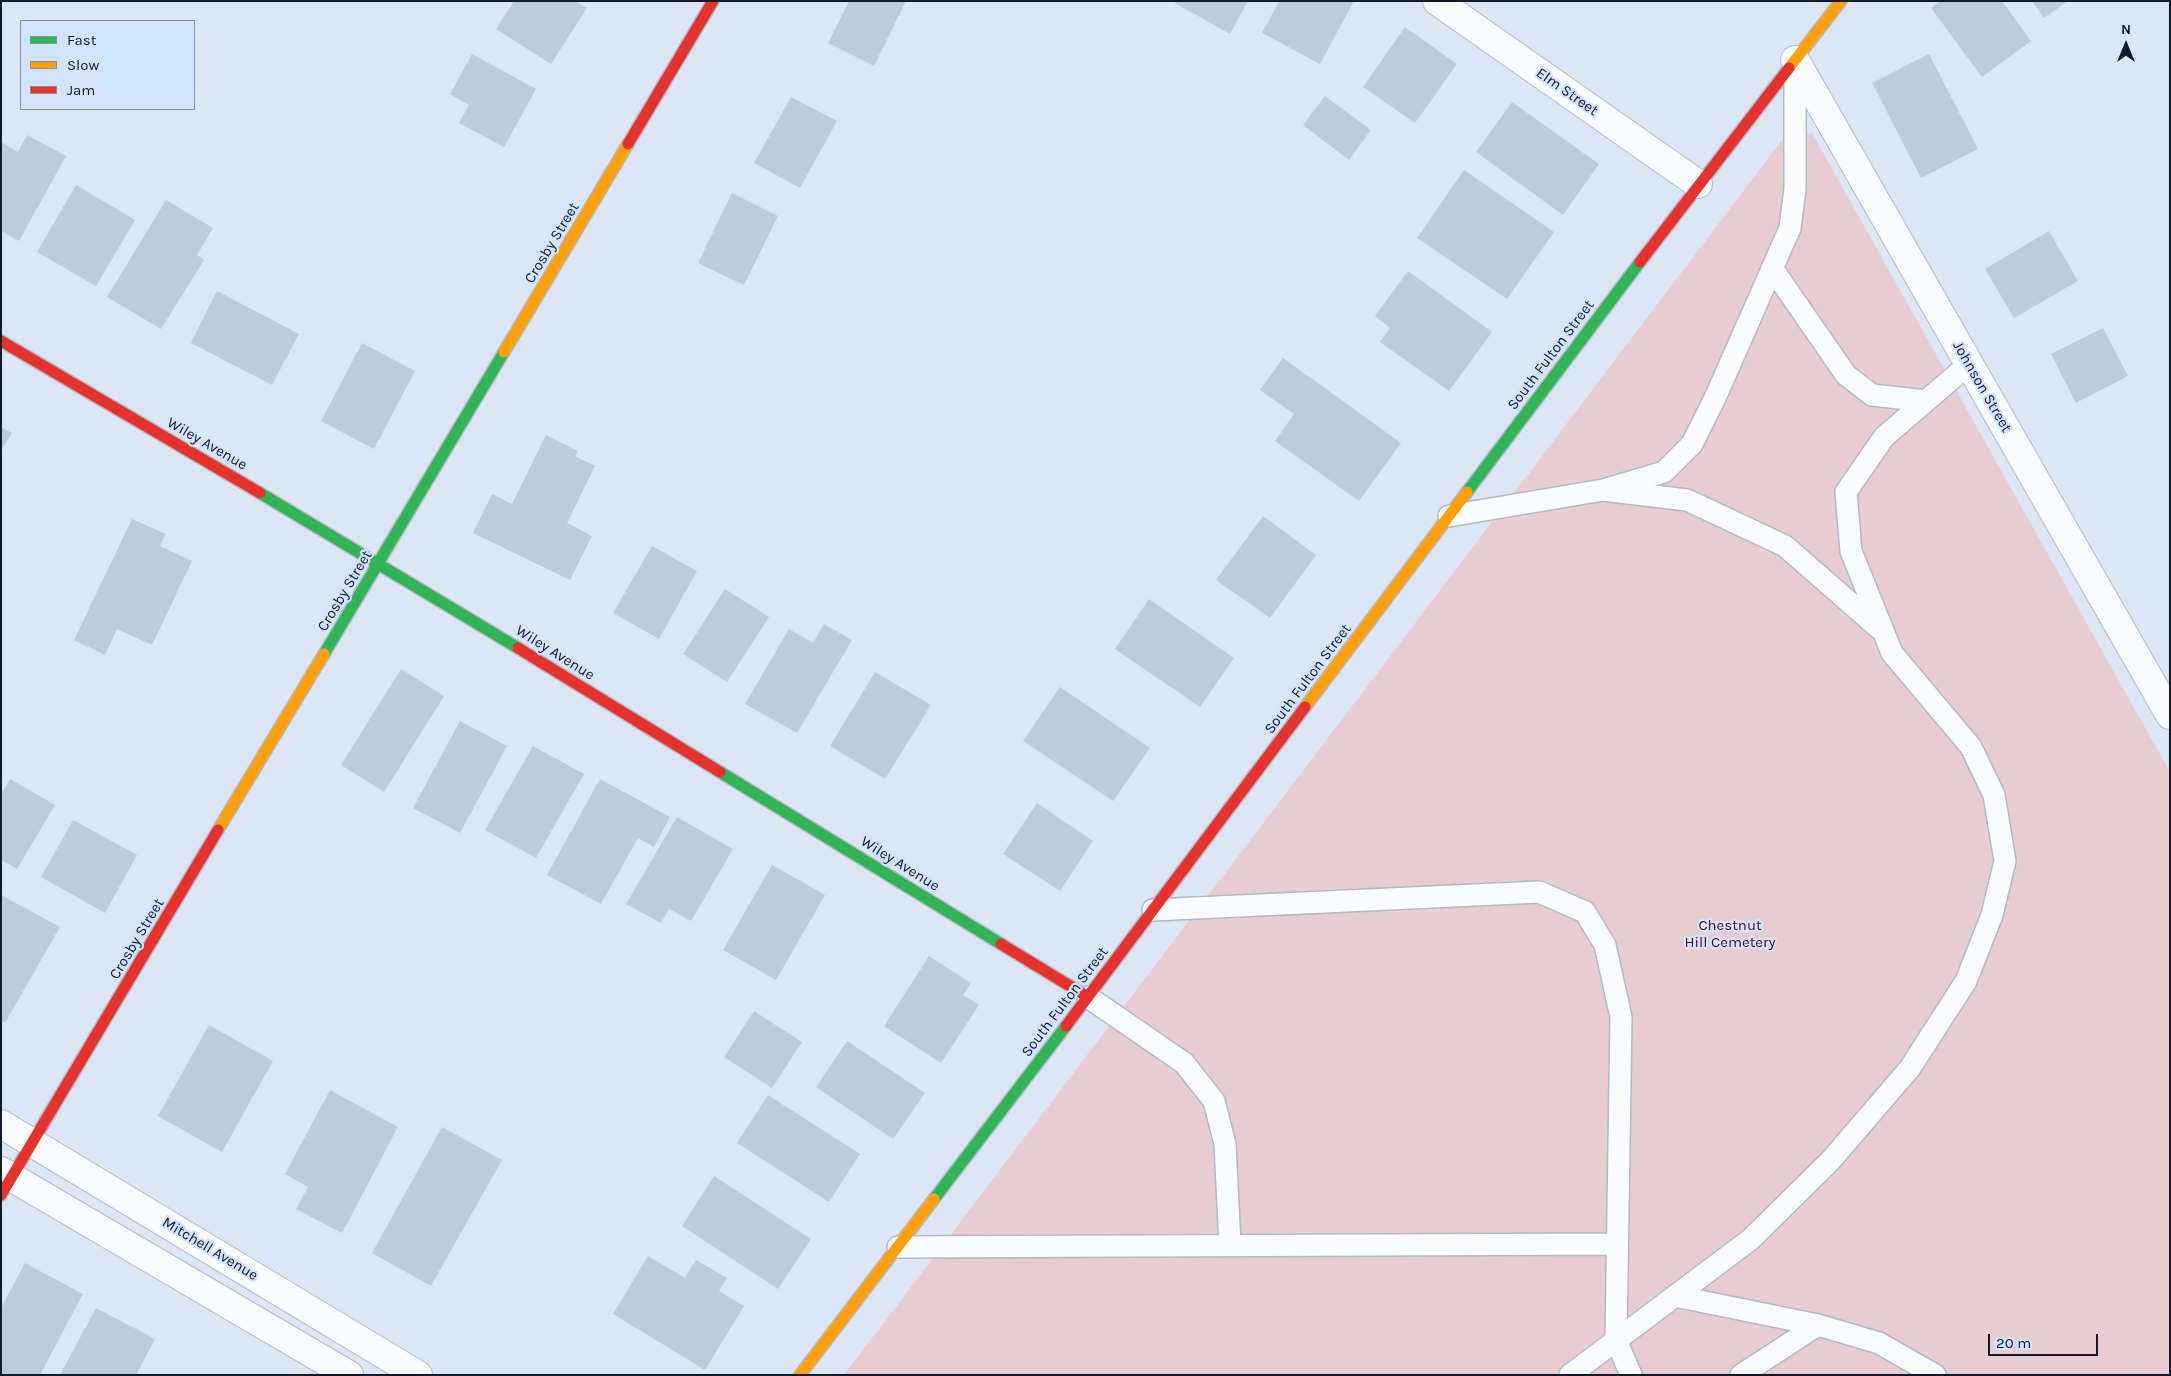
<!DOCTYPE html>
<html>
<head>
<meta charset="utf-8">
<style>
	body { margin:0 }
	#map { position:relative; width:2171px; height:1376px; overflow:hidden; background:#dce5f4; font-family:Karla,sans-serif }
	canvas { display:block }
	.frame { position:absolute; inset:0; border:2px solid #111b2c; pointer-events:none }
	.legend { position:absolute; left:20px; top:20px; width:175px; height:90px; box-sizing:border-box; background:#d1e3fe; border:1px solid #8493aa; margin:0; padding:6px 9px; list-style:none; font-size:15px; color:#111b2c }
	.legend li { display:flex; align-items:center; gap:10px; height:25px }
	.legend b { width:25px; border:1px solid #8493aa }
	.north { position:absolute; left:2101px; top:20px; width:50px; height:50px; -webkit-text-stroke:4px #d1e3fe; paint-order:stroke; rotate:0deg; font-size:14px; font-weight:700; line-height:20px; text-align:center; color:#111b2c }
	.north::after { content:''; display:block; margin:auto; width:18px; height:22px; background:#111b2c; clip-path:polygon(50% 0,100% 100%,50% 72%,0 100%) }
	.scale { position:absolute; left:1988px; top:1334px; width:110px; height:22px; box-sizing:border-box; border:2px solid #111b2c; border-top:0; padding-left:6px; font-size:15px; line-height:18px; white-space:nowrap; color:#111b2c; -webkit-text-stroke:4px #d1e3fe; paint-order:stroke }
</style>
</head>
<body>
<div id="map">
<canvas width="2171" height="1376"></canvas>
<div class="frame"></div>
<ul class="legend">
<li><b style="height:6px;background:#30b455"></b>Fast</li>
<li><b style="height:6px;background:#ff9f0a"></b>Slow</li>
<li><b style="height:6px;background:#e5322d"></b>Jam</li>
</ul>
<div class="north">N</div>
<div class="scale">20 m</div>
</div>
<script>
const ctx = document.querySelector('canvas').getContext('2d');
ctx.lineJoin = 'round';
function fillPath(path, color) { ctx.fillStyle = color; ctx.fill(path, 'evenodd'); }
function stroke(path, color, width, dash) { ctx.strokeStyle = color; ctx.lineWidth = width; ctx.lineCap = dash ? 'butt' : 'round'; ctx.setLineDash(dash || []); ctx.stroke(path); }
function write(font, color, halo, rows, align = 'center') {
  ctx.font = font + ' Karla,sans-serif'; ctx.lineWidth = 4.5; ctx.setLineDash([]); ctx.textBaseline = 'middle'; ctx.strokeStyle = halo; ctx.fillStyle = color; for (const [text, x, y, turn = 0] of rows) {
    ctx.save(); ctx.translate(x, y); ctx.rotate((+turn || 0) * Math.PI / 180); ctx.textAlign = isNaN(turn) ? turn : align; if (halo) ctx.strokeText(text, 0, 0); ctx.fillText(text, 0, 0); ctx.restore();
  }
}
const green = new Path2D(`
	M1812,133l358,639v603h-1326l938,-1235z`);
const building = new Path2D(`
	M514,1h61l12,7 -36,56 -55,-35z
	M849,1h57l-32,65 -46,-23z
	M1176,1h72l-18,33 -55,-31z
	M1279,1h75l-34,63 -58,-31z
	M1940,1h62l29,40 -49,36 -51,-69z
	M2032,1h36l-24,17z
	M1405,27l52,37 -42,59 -52,-36z
	M472,54l64,35 -32,58 -45,-24 10,-18 -19,-11z
	M1929,54l49,95 -57,29 -49,-95z
	M1325,96l46,34 -22,30 -46,-35z
	M791,97l46,24 -37,67 -46,-25z
	M1512,102l87,62 -36,51 -87,-63z
	M27,135l39,21 -47,85 -18,-10v-89l17,10z
	M1464,170l90,62 -47,67 -90,-61z
	M76,185l59,35 -39,66 -59,-34z
	M732,193l46,23 -34,69 -46,-22z
	M166,200l47,28 -16,27 7,5 -43,69 -54,-32z
	M2049,231l29,50 -64,37 -29,-49z
	M1408,271l84,61 -43,59 -69,-49 10,-14 -15,-12z
	M217,291l82,43 -27,51 -81,-42z
	M2103,328l25,48 -52,27 -25,-49z
	M362,343l53,28 -41,78 -53,-28z
	M1283,358l118,85 -42,58 -84,-60 19,-27 -34,-24z
	M1,427l11,6 -11,18z
	M546,435l32,16 -3,5 20,10 -28,57 25,13 -22,44 -97,-47 19,-39 20,10z
	M1263,516l53,39 -46,63 -54,-38z
	M132,519l34,15 -6,12 32,15 -40,84 -35,-16 -12,26 -31,-15z
	M652,546l45,25 -38,68 -46,-26z
	M725,589l44,28 -42,65 -44,-28z
	M1149,599l85,59 -34,49 -85,-58z
	M824,624l28,16 -55,93 -52,-29 44,-75 24,14z
	M401,669l43,27 -60,96 -43,-27z
	M875,672l56,33 -46,74 -55,-33z
	M1060,687l90,61 -37,53 -90,-60z
	M460,721l47,25 -47,87 -47,-25z
	M533,746l51,28 -48,84 -51,-28z
	M10,779l45,26 -38,64 -16,-9v-66z
	M600,779l70,38 -16,30 -16,-9 -37,66 -54,-29z
	M1037,803l56,38 -33,50 -57,-37z
	M677,817l56,32 -42,72 -22,-12 -8,14 -35,-19z
	M73,820l64,35 -32,58 -64,-36z
	M772,865l53,30 -49,85 -53,-30z
	M1,895l59,32 -55,96 -4,-3z
	M929,956l42,27 -8,12 16,10 -38,58 -57,-37z
	M754,1011l48,31 -30,46 -48,-31z
	M209,1025l64,36 -51,91 -64,-36z
	M847,1041l78,52 -32,46 -77,-52z
	M330,1090l68,37 -56,106 -46,-24 12,-22 -23,-13z
	M768,1095l92,59 -31,48 -92,-59z
	M442,1127l60,33 -71,126 -59,-33z
	M714,1176l97,63 -33,50 -96,-63z
	M648,1256l37,22 11,-18 31,18 -8,13 25,15 -39,64 -92,-56z
	M25,1263l58,31 -43,81h-39v-67z
	M96,1308l59,31 -19,36h-76z`);
const lane = new Path2D(`
	M1772,268l74,107 26,20 54,6
	M1603,490l61,-18 28,-28 23,-46 75,-170 5,-39v-129
	M1449,516l154,-26 84,10 98,46 95,83
	M1153,910l386,-18 46,20 20,33 16,72 -5,323 15,35
	M1088,997l96,66 30,38 11,43 5,101
	M898,1247l719,-3
	M1675,1296l143,29 61,18 56,32
	M1570,1375l181,-136 80,-79 79,-92 56,-87 26,-66 13,-54 -11,-66 -23,-48 -79,-94 -41,-102 -5,-59 38,-55 85,-73
	M1741,1375l77,-50`);
const street = new Path2D(`
	M1437,1l261,183
	M1795,60l375,655
	M1,1124l417,251
	M1,1171l348,204`);
const fast = new Path2D(`
	M1467,492l173,-230
	M260,493l258,155
	M324,654l180,-302
	M720,772l281,172
	M934,1199l132,-173`);
const slow = new Path2D(`
	M1789,68l52,-67
	M504,352l124,-208
	M1305,707l162,-215
	M218,830l106,-176
	M800,1375l134,-176`);
const jam = new Path2D(`
	M628,144l85,-143
	M1640,262l149,-194
	M1,341l259,152
	M518,648l202,124
	M1001,944l87,53
	M1066,1026l239,-319
	M1,1195l217,-365`);
const streetNames = [
	["Elm Street",1567,92,35],
	["Crosby Street",552,243,-59],
	["South Fulton Street",1551,355,-53],
	["Johnson Street",1982,387,60],
	["Wiley Avenue",207,444,30],
	["Crosby Street",345,591,-59],
	["Wiley Avenue",555,653,32],
	["South Fulton Street",1308,679,-53],
	["Wiley Avenue",900,864,32],
	["Crosby Street",137,939,-59],
	["South Fulton Street",1065,1002,-53],
	["Mitchell Avenue",210,1249,31]
];
const parkNames = [
	["Chestnut",1730,926],
	["Hill Cemetery",1730,943]
];
fillPath(green, '#e9ccd2');
fillPath(building, '#c0cad8');
stroke(lane, '#b1bac9', 24);
stroke(street, '#b1bac9', 30);
stroke(fast, '#b1bac9', 14);
stroke(slow, '#b1bac9', 14);
stroke(jam, '#b1bac9', 14);
stroke(lane, '#fafbfd', 21);
stroke(street, '#fafbfd', 28);
stroke(fast, '#30b455', 11);
stroke(slow, '#ff9f0a', 11);
stroke(jam, '#e5322d', 11);
write('15px', '#111b2c', '#d1e3fe', streetNames);
write('15px', '#540513', '#d1e3fe', parkNames);
</script>
</body>
</html>
